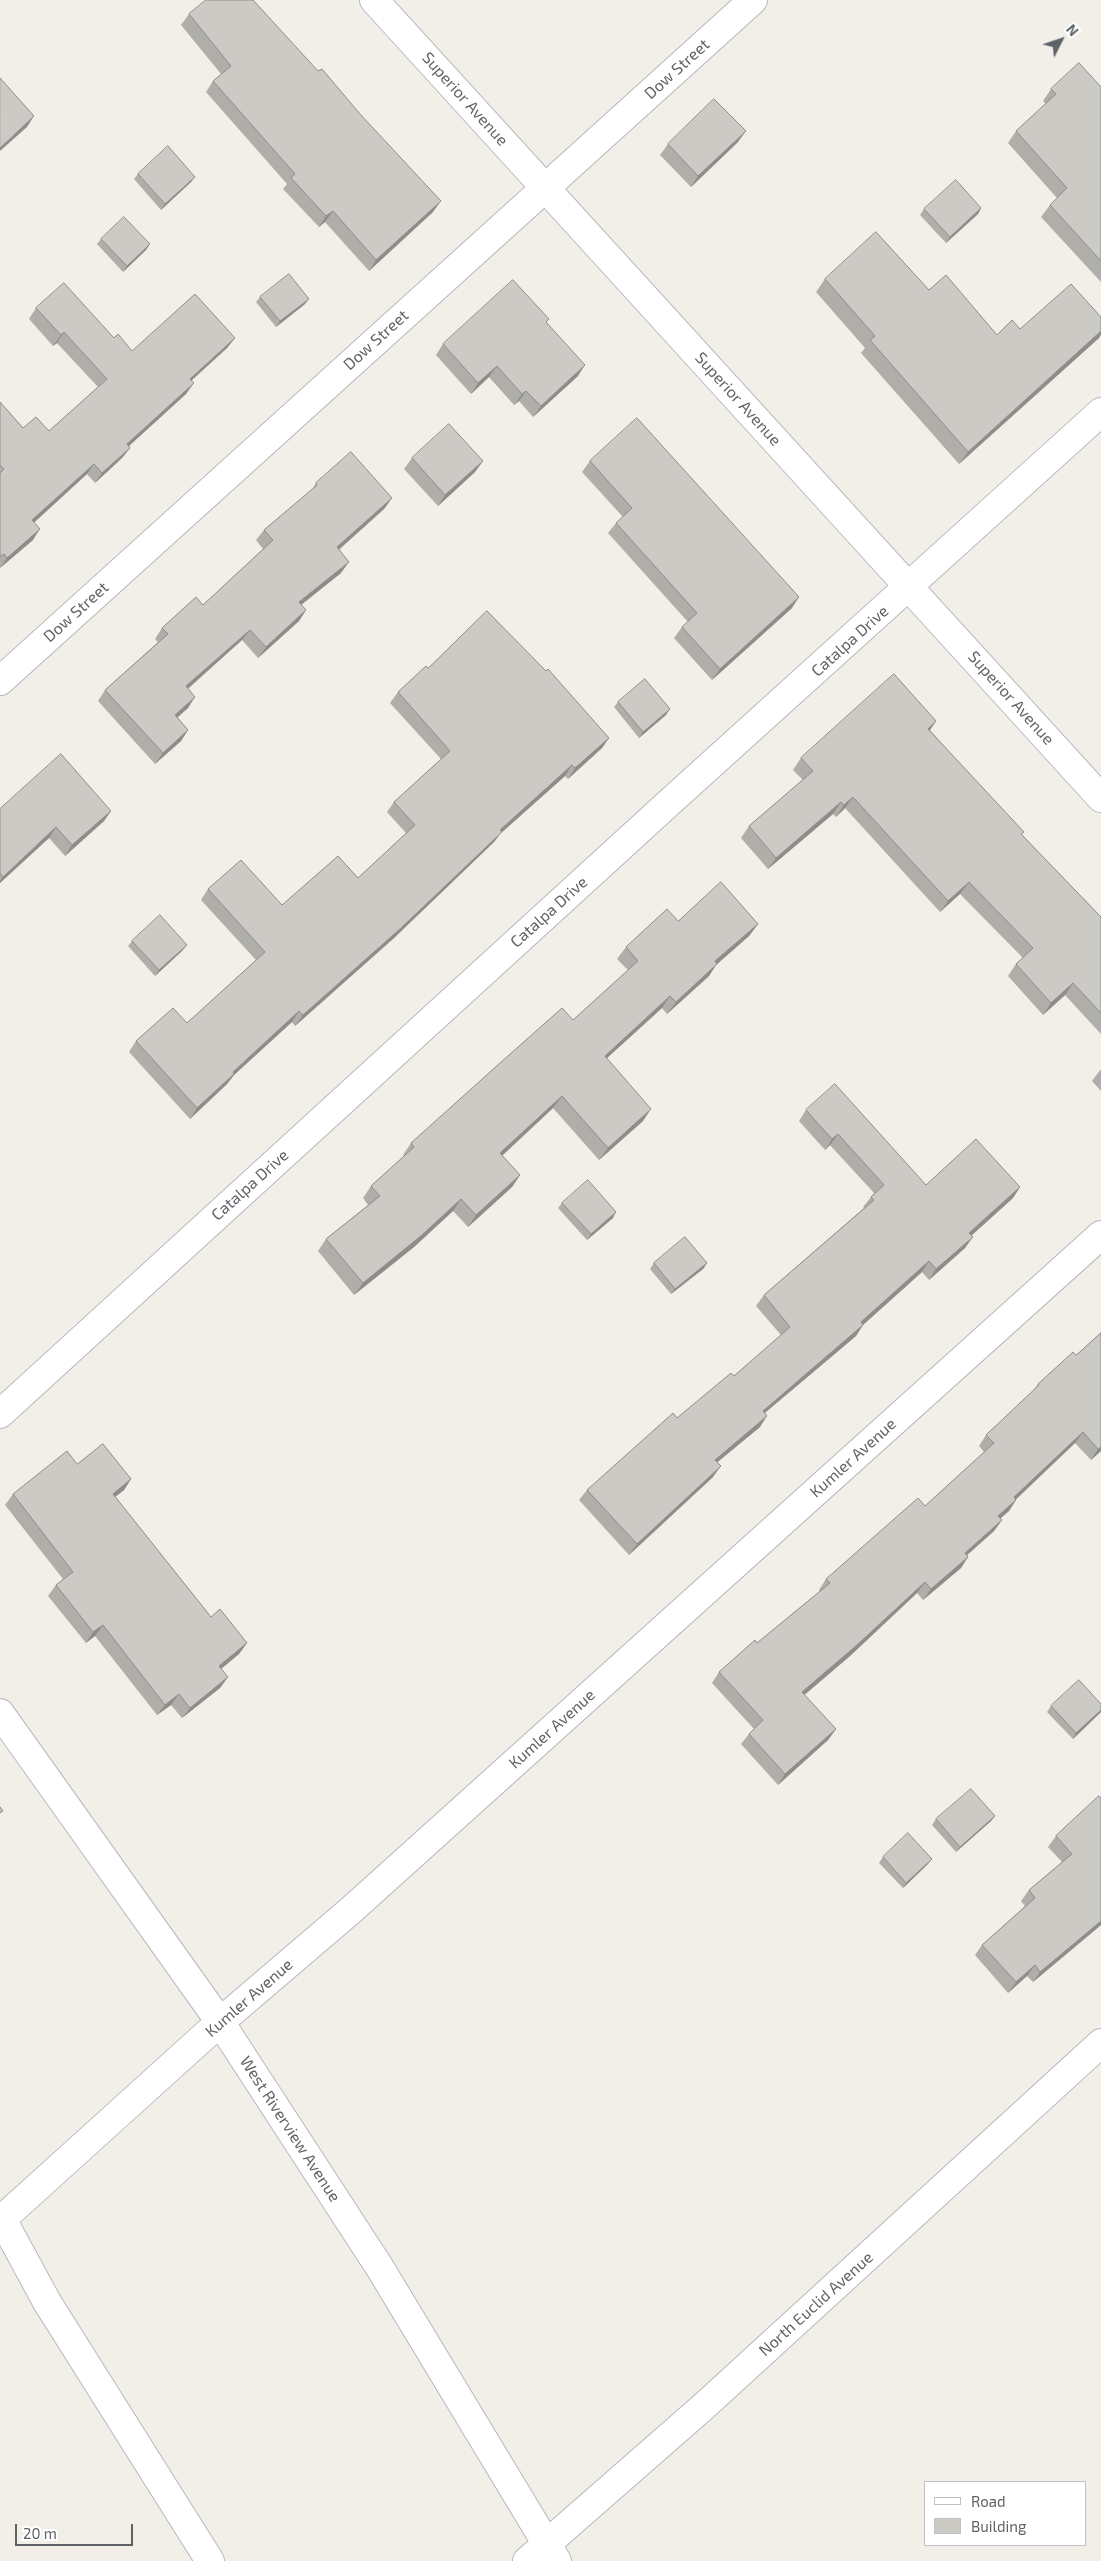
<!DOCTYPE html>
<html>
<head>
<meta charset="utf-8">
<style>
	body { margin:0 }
	#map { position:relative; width:1101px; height:2561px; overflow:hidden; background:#f1efe8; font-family:"Exo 2",sans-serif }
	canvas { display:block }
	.legend { position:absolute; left:924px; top:2481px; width:162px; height:65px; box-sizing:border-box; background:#fff; border:1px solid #bfc1c3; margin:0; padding:6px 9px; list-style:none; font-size:15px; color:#5f6368 }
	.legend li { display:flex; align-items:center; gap:10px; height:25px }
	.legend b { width:25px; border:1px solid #bfc1c3 }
	.north { position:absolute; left:1036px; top:15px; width:50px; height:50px; -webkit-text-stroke:4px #fff; paint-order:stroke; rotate:49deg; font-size:14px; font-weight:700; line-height:20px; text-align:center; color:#5f6368 }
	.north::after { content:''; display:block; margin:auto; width:18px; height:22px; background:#5f6368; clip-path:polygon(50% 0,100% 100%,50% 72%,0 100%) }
	.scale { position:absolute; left:15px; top:2524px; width:118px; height:22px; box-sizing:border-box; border:2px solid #5f6368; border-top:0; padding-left:6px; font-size:15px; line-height:18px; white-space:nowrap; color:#5f6368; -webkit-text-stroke:4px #fff; paint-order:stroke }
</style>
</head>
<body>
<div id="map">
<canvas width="1101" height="2561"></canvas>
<ul class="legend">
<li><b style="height:6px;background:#fff"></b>Road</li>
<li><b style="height:14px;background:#cccac5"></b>Building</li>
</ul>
<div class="north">N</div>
<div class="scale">20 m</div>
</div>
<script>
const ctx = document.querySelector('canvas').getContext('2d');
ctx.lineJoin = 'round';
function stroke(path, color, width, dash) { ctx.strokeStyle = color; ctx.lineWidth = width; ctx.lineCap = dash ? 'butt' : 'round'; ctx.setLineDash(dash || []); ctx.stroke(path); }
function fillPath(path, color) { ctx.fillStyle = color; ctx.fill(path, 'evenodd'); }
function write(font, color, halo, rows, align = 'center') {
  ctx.font = font + ' "Exo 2",sans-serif'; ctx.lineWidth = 5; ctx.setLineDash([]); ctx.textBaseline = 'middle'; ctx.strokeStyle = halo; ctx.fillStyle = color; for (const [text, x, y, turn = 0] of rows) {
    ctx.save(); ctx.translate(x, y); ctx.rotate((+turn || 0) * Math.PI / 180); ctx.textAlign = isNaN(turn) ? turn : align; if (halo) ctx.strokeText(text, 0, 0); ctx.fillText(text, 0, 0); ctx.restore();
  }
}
const minor = new Path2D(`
	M374,0l727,798
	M0,681l753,-681
	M0,1414l672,-614 429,-388
	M0,1713l220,309 160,246 177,293
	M2,2219l45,83 163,259
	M0,2221l220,-199 130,-111 751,-676
	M527,2561l176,-154 398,-364`);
const wall = new Path2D(`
	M189,14l244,198 -64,59 -44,-49 -6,5 -36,-38 4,-5 -81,-92 7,-11 8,-7 -40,-49z
	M1101,87v195l-60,-65 9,-12 7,-7 -49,-55 8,-12 30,-27 -3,-3 8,-12z
	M738,142l-47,45 -31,-32 8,-11z
	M138,174l57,3 -4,5 -30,28 -27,-31z
	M981,208l-3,6 -32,29 -26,-28 4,-6z
	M101,239l49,5 -4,6 -23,22 -26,-28z
	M825,279l104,11 68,45 23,-6 79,9 -140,126 -98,-111 4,-5 -49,-56z
	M260,297l45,7 -29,23 -20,-25z
	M36,308l78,30 18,13 103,-13 -8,10 -36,33 -5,13 -57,52 1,2 -8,10 -27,25 -8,-9 -53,48 -1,18 -33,28v-166l23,26 26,3 49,-44 -41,-44 -4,3 -24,-27z
	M546,322l32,54 -45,41 -14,-16 -5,4 -25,-28 -18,17 -35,-39 7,-11z
	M412,458l71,3 -8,11 -37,34 -34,-37z
	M590,461l202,147 -80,72 -38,-42 8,-11 6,-5 -80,-89 8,-10 7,-6 -41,-45z
	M316,483l76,15 -8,11 -45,41 2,23 -40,32 5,5 -7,11 -41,37 -16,-18 -54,49v19l-11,9 11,13 -7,11 -26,23 -57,-63 7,-11 53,-48 -3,-3 7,-11 41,-23 60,-56 -7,-9 8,-10 48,-40z
	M428,668l181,70 -7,10 -34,31 -3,-3 -65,58 -6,8 -100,96 -99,88 -3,-4 -58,53 -7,9 -37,35 -61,-67 7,-11 51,-18 69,-63 -55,-60 7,-11 74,16 76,-27 48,-45 -19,-21 7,-10 47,-43 -51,-56 8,-11z
	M618,702l48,13 -27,23 -25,-31z
	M936,721l-6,9 92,105 79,82v117l-36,-39 -22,20 -35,-39 8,-12 7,-6 -63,-64 -20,18 -95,-104 -9,9 -3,-3 -65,55 -27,-31 8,-12 54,-46 -10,-10 8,-12z
	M0,809l111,2 -7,10 -39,35 -16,-18 -49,45z
	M678,921l80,3 -9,12 -33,29 -7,11 -42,38 -5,-6 -55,50 36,63 -44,39 -46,-52 -51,48 18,19 -8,12 -44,40 -15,-16 -39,36 -60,48 -36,-44 8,-12 42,-34 -5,-7 8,-12 33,-30 -1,-1 8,-12 162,-123 55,-50 -11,-11 9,-12z
	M132,941l51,9 -28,26 -27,-30z
	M1101,1069v22l-9,-10z
	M806,1110l120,75 94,2 -7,11 -42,38 -6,12 -36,32 -7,-8 -59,53 -7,11 -91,77 -5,14 -43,35 -4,15 -84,78 -50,-55 8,-10 90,-72 57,-42 47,-41 -25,-29 8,-11 100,-87 -1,-1 8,-10 3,-4 -44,-48 -5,5 -26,-29z
	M562,1203l51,15 -26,22 -29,-32z
	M654,1263h53l-4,6 -32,25 -21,-25z
	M1101,1333v118l-10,9 -16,-17 -59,56 -7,12 -9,7 2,2 -8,11 -27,24 1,2 -7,11 -38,32 -6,-7 -67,63 -46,39 32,34 -8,11 -50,45 -37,-41 8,-10 5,-5 -42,-46 7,-11 38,-29 63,-52 -1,-1 7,-11 99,-73 59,-54 -5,-6 7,-11 46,-43 6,-8 38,-29z
	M77,1464l54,15 -7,11 -9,7 96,120 36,26 -8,11 -18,15 7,8 -8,11 -38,30 -11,-13 -14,10 -62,-79 -9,7 -38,-47 8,-11 7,-6 -58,-74 8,-11z
	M1101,1704v8l-1,1 -27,26 -26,-27 4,-6z
	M1099,1796l2,129 -68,57 -6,-6 -19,17 -33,-38 7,-10 43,-39 -4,-5 8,-11 33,-28 -14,-15 8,-11z
	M995,1816l-4,5 -35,31 -24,-27 4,-6z
	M883,1857l45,7 -25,24 -24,-25z`);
const shadedWall = new Path2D(`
	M34,116l-7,11 -27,24v-3z
	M746,131l-8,11 -47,45 7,-11z
	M195,177l-4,5 -30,28 4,-6z
	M441,201l-8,11 -64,59 7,-11z
	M981,208l-3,6 -32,29 4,-6z
	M333,211l-8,11 -6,5 7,-11z
	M150,244l-4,6 -23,22 4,-6z
	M309,299l-4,5 -29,23 4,-6z
	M1101,331v4l-2,3 -140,126 9,-12z
	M64,332l-7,11 -4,3 8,-11z
	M235,338l-8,10 -45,41 8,-10z
	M585,365l-7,11 -45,41 8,-11z
	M497,366l-8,11 -18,17 7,-11z
	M194,383l-8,11 -67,61 8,-11z
	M526,391l-7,10 -5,4 8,-11z
	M130,448l-8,10 -27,25 7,-10z
	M483,461l-8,11 -37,34 7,-11z
	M94,464l-7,10 -62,57 7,-11z
	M392,498l-8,11 -55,49 8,-11z
	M40,529l-7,11 -33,28 7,-10z
	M349,562l-8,11 -50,40 8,-11z
	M799,597l-7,11 -80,72 8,-11z
	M306,610l-7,11 -41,37 8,-11z
	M250,630l-8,10 -64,57 8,-11z
	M195,697l-7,11 -20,18 7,-11z
	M670,709l-4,6 -27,23 4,-6z
	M936,721l-8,12v-4z
	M188,730l-7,11 -26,23 8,-11z
	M609,738l-7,10 -34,31 7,-11z
	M572,765l-7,11 -65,58 -6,8 -100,96 -99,88 8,-11 197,-185z
	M853,797l-8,11 -9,9 8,-12z
	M841,802l-8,12 -65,55 8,-11z
	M111,811l-7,10 -39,35 7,-11z
	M56,827l-7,11 -49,45v-2l3,-4z
	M969,882l-9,12 -20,18 8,-11z
	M758,924l-9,12 -33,29 -7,11 -42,38 9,-12 39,-41z
	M187,945l-4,5 -28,26 4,-6z
	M1073,983l-8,12 -22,20 8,-12z
	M670,996l-8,12 -66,60 9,-12z
	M299,1011l-7,11 -58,53 -7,9 -37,35 7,-11 36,-36z
	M562,1096l-9,12 -61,57 8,-12z
	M651,1109l-8,12 -44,39 9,-12z
	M838,1134l-8,11 -5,5 7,-11z
	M520,1175l-8,12 -44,40 8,-12z
	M1020,1187l-7,11 -51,46 7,-11z
	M461,1199l-8,12 -39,36 -60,48 9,-12z
	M616,1212l-3,6 -26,22 4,-6z
	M973,1237l-8,11 -36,32 7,-11z
	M929,1261l-7,11 -68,61 7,-11z
	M707,1263l-4,6 -32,25 4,-5z
	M863,1325l-7,11 -101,85 8,-10z
	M767,1416l-7,11 -52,43 7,-10z
	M1083,1432l-8,11 -68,65 7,-11z
	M1101,1447v4l-10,9 7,-11z
	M721,1466l-8,11 -84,78 8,-11z
	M131,1479l-7,11 -19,15 8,-11z
	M1016,1500l-7,11 -18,16 7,-11z
	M1002,1520l-8,11 -37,33 8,-11z
	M968,1557l-7,11 -38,32 8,-11z
	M925,1582l-8,11 -67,63 -55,47 7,-11z
	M103,1625l-8,11 -9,7 7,-11z
	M247,1643l-8,11 -28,23 8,-11z
	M228,1677l-8,11 -38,30 8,-10z
	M179,1694l-8,11 -14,10 8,-10z
	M1101,1710l-1,3 -27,26 3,-6z
	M836,1729l-8,11 -50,45 7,-11z
	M995,1816l-4,5 -35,31 4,-5z
	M932,1859l-4,5 -25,24 3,-5z
	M1101,1921v4l-68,57 7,-10z
	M1035,1965l-8,11 -19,17 8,-11z`);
const building = new Path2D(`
	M206,0h47l65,71 4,-2 38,45 81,87 -65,59 -43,-49 -7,5 -35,-38 4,-4 -82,-93 18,-15 -42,-52z
	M1079,63l22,24v174l-51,-56 17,-17 -51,-57 40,-37 -5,-5z
	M0,78l34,38 -34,32z
	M714,99l32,32 -48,45 -30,-32z
	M168,146l27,31 -30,27 -27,-30z
	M956,180l25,28 -31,29 -26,-28z
	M124,217l26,27 -23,22 -26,-27z
	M876,232l53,58 17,-15 51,60 15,-15 8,9 51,-45 30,33v14l-133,121 -98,-112 5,-4 -50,-57z
	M289,274l20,25 -29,22 -20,-24z
	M513,280l36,39 -3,3 39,43 -44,41 -15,-15 -4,3 -25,-28 -19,17 -35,-39z
	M64,283l50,55 4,-4 14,17 63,-57 40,44 -45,41 4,4 -67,61 3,4 -28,25 -8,-9 -62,56 8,9 -33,29 -3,-4 -4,3v-84l4,-4 -4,-4v-63l23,26 13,-11 13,14 58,-52 -43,-47 -3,3 -25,-27z
	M637,418l162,179 -79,72 -38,-42 15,-14 -81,-90 16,-15 -42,-47z
	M449,424l34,37 -38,34 -33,-37z
	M351,452l41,46 -55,49 12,15 -50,40 7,8 -40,37 -16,-17 -64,56 9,11 -20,18 13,15 -25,23 -58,-63 63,-56 -6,-6 34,-31 7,8 70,-65 -9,-10 53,-45 -1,-2z
	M487,611l59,60 2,-2 61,69 -34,30 -3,-3 -72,65 2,2 -101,96 -98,87 -4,-4 -66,61 1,2 -37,34 -61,-67 37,-33 14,15 78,-71 -57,-63 33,-29 41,45 56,-49 20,22 57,-53 -21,-23 56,-51 -52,-59 28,-26 2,2z
	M894,674l42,47 -8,8 96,103 -3,2 80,83v96l-28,-30 -22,20 -35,-39 17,-16 -64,-66 -21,19 -95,-104 -9,8 -3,-3 -65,56 -27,-32 64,-55 -12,-13z
	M645,679l25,30 -27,23 -25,-30z
	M61,754l50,57 -39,34 -16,-18 -53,50 -3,-4v-64z
	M721,882l37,42 -43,37 2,3 -41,38 -6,-6 -65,60 46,53 -43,39 -46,-52 -62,57 20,22 -44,40 -15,-16 -39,36 -59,48 -37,-44 54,-43 -9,-10 43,-39 -3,-4 89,-80 62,-55 11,12 65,-59 -12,-14 41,-38 11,12z
	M160,915l27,30 -28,25 -27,-29z
	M835,1084l91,101 50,-46 44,48 -51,46 4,4 -37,32 -7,-8 -68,61 2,3 -100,86 4,5 -52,44 6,6 -84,78 -50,-54 86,-77 4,5 54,-45 3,3 56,-49 -26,-32 110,-95 -3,-3 13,-12 -46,-51 -6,5 -26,-29z
	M588,1180l28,32 -25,22 -29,-31z
	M685,1237l22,26 -32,26 -21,-26z
	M1101,1333v114l-3,2 -15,-17 -69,65 2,3 -18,16 4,4 -37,33 3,4 -37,32 -6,-7 -68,63 -55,47 34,37 -51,45 -36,-40 14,-14 -44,-48 36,-32 2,3 73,-60 -4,-4 92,-81 7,8 69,-63 -8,-8 53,-50 -1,-1 35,-32 3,3z
	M103,1444l28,35 -18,15 98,123 9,-8 27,34 -28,23 9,11 -38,31 -11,-14 -14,11 -62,-80 -10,7 -37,-47 17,-13 -60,-78 54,-43 10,13z
	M1079,1680l22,24v6l-25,23 -25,-27z
	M971,1789l24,27 -35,31 -24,-28z
	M1099,1796l2,2v123l-61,51 -5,-7 -19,17 -34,-37 53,-47 -6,-8 43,-36 -16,-18z
	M0,1807l3,4 -3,2z
	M908,1833l24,26 -26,24 -23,-26z`);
const streetNames = [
	["Dow Street",677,69,-42],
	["Superior Avenue",465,99,48],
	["Dow Street",376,340,-42],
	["Superior Avenue",738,399,48],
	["Dow Street",76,612,-42],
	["Catalpa Drive",850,641,-42],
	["Superior Avenue",1011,698,48],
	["Catalpa Drive",549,912,-42],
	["Catalpa Drive",250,1185,-42],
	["Kumler Avenue",853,1458,-42],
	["Kumler Avenue",552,1729,-42],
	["Kumler Avenue",249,1998,-41],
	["West Riverview Avenue",290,2129,57],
	["North Euclid Avenue",816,2304,-42]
];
stroke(minor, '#b5b8bc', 30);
stroke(minor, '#fff', 28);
fillPath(wall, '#afaea9');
fillPath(shadedWall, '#8f8d8a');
fillPath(building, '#cccac5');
stroke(building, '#8f8d8a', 1);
write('16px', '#5f6368', '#fff', streetNames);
</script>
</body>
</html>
